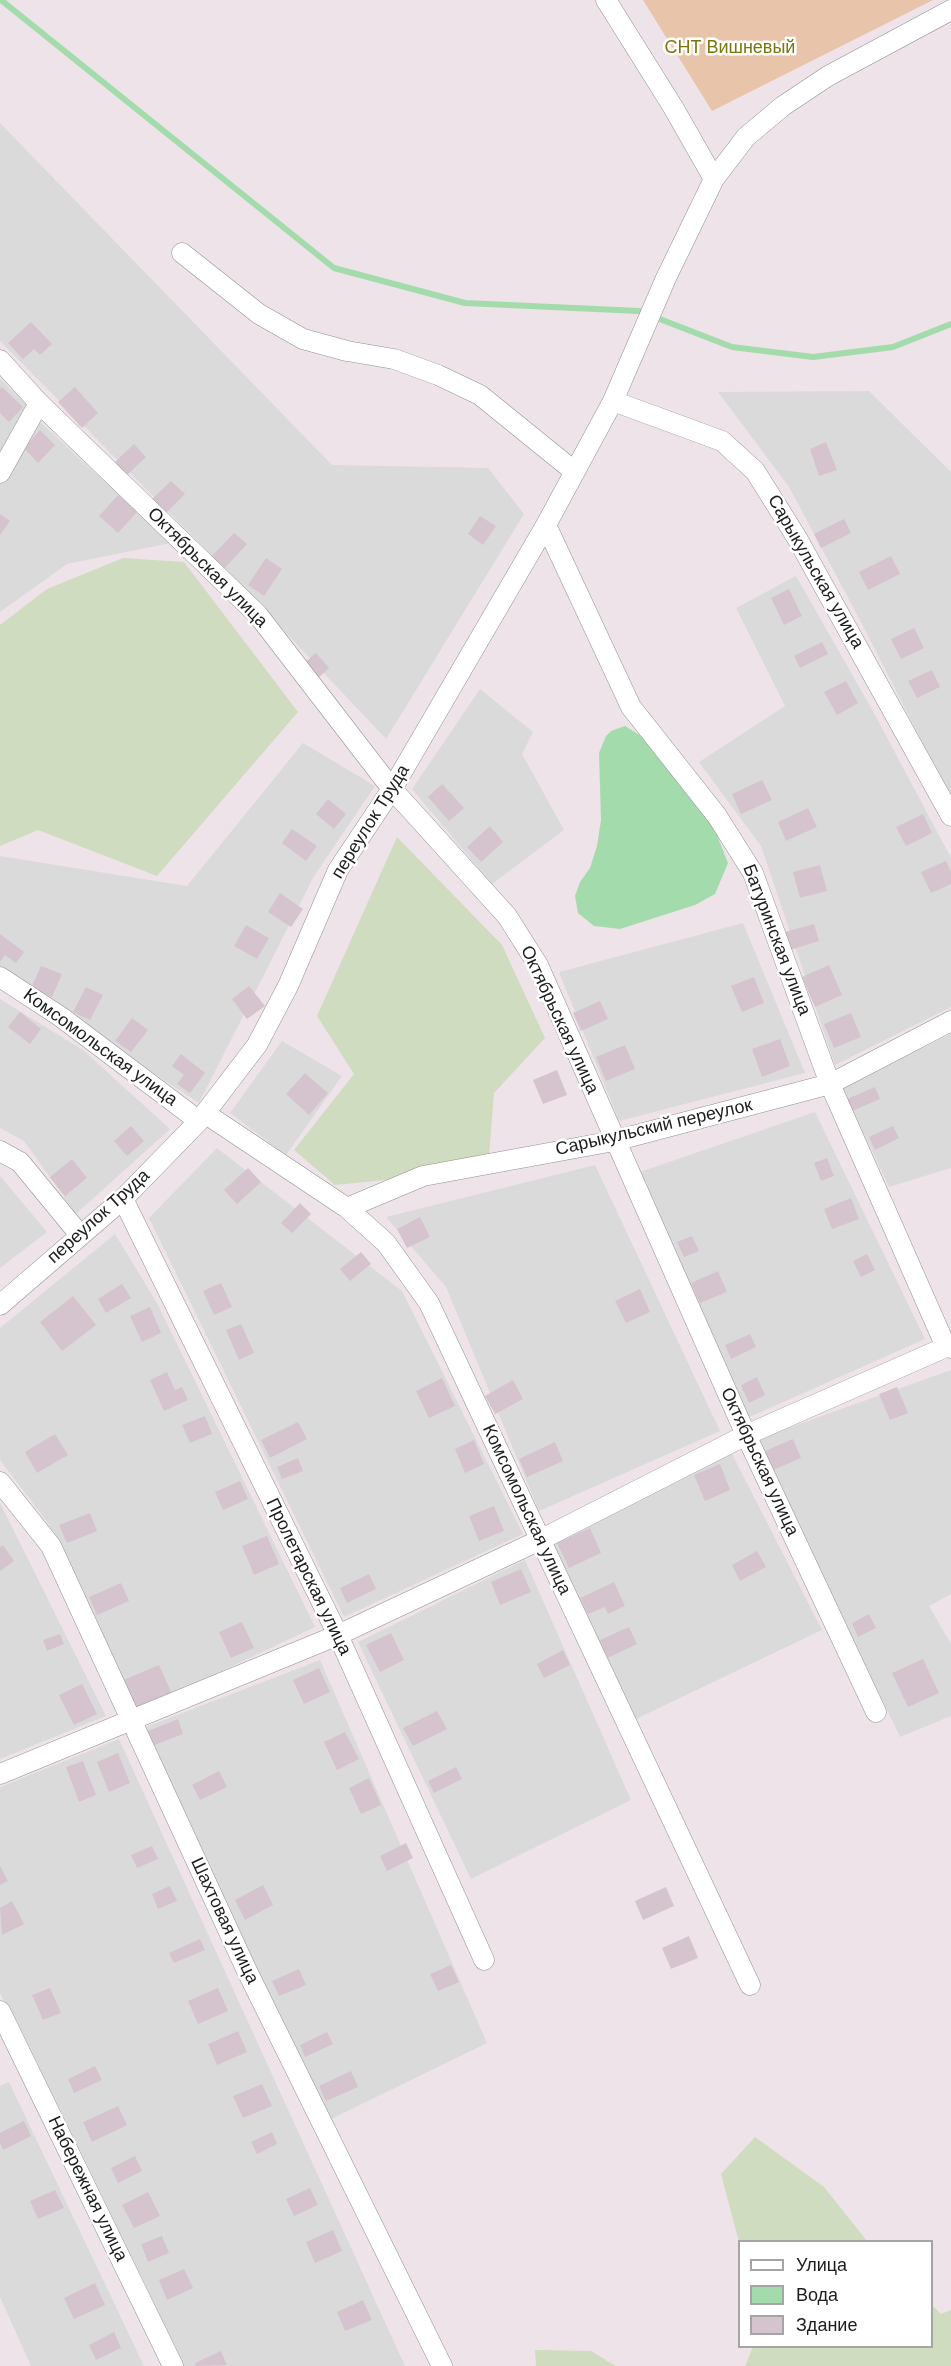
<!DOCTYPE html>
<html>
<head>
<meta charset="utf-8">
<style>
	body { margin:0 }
	#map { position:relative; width:951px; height:2366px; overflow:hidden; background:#eee3e8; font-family:"DM Sans",sans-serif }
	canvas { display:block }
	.legend { position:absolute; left:738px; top:2240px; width:195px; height:108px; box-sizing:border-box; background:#fff; border:2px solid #a5a5a5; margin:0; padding:8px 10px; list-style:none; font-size:18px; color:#1d1d1d }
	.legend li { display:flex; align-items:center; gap:12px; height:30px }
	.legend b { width:30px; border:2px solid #a5a5a5 }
</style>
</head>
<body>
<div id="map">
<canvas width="951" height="2366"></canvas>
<ul class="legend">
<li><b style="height:8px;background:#fff"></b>Улица</li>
<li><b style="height:16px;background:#a4dbac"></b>Вода</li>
<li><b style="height:16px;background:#d5c4ce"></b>Здание</li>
</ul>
</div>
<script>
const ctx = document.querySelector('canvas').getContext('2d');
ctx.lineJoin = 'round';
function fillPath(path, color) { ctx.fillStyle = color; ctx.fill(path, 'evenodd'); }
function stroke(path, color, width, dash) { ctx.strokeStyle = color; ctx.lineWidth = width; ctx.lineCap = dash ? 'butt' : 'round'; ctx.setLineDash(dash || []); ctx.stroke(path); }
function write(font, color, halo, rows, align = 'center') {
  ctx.font = font + ' "DM Sans",sans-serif'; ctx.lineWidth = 5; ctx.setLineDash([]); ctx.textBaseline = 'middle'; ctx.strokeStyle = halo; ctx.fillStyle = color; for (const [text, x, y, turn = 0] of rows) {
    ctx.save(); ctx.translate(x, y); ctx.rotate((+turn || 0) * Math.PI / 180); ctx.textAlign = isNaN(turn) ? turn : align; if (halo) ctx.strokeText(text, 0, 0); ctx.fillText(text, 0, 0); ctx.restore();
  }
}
const residential = new Path2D(`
	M0,123l332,342 156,3 36,46 -138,225 -150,-159 -236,-239z
	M0,379l30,29 -30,52z
	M869,391l82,81v327l-89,-175 -73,-137 -71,-95z
	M38,420l133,123 -104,21 -67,48v-128z
	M796,576l78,137 77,145v149l-116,58 -74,-219 -62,-84 86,-56 -49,-98z
	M480,689l53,43 -11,22 42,76 -72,54 -80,-95z
	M303,743l72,43 -61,90 -115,227 -199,-131v-116l187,30z
	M743,923l62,150 -186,48 -60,-149z
	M0,999l83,51 87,79 -94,85 -52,-73 -24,-13z
	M951,1034v134l-62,19 -47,-100z
	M282,1041l60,35 -56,79 -56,-42z
	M815,1112l110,227 -180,80 -108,-246z
	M217,1148l185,143 121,243 -179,83 -195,-399z
	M595,1165l125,266 -181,80 -93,-224 -60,-70z
	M0,1176l47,56 -47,36z
	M115,1234l42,69 158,324 -184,87 -83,-191 -48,-63v-132z
	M951,1370v224l-22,12 22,38v72l-51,21 -143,-298z
	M731,1452l91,178 -186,89 -86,-176z
	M0,1503l106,213 -106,43z
	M525,1560l106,240 -160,79 -113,-237z
	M320,1660l167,383 -162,79 -184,-393z
	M119,1739l286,627h-226l-179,-373v-206z
	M9,2082l135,284h-113l-31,-69v-211z`);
const grass = new Path2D(`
	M643,0h290l-221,111z`);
const wetland = new Path2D(`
	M123,558l61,4 114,150 -141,164 -119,-46 -38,16v-221l47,-36z
	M397,837l105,108 43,93 -51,55 -5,63 -94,23 -60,6 -41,-35 60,-76 -37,-58z
	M755,2137l69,50 43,54 -128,1 -18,-68z
	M932,2305l9,9 10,-4v56h-206l8,-19 179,-1z
	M535,2350l56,1 25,15h-80z`);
const water = new Path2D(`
	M625,726l16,10 72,89 15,38 -13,31 -20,11 -75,24 -26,-3 -16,-13 -3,-17 5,-14 10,-14 7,-22 4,-26 -2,-67 7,-17 5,-5z`);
const stream = new Path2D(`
	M1,0l333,268 131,35 174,8 93,36 81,10 80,-10 58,-23`);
const building = new Path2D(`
	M31,322l21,22 -12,11 -6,-6 -11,10 -15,-16z
	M2,387l21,20 -14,15 -9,-9v-24z
	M75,387l23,26 -16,15 -24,-26z
	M40,430l15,15 -17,18 -14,-15z
	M826,442l11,28 -18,6 -9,-27z
	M134,444l12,13 -19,18 -12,-13z
	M171,481l14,13 -22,22 -14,-14z
	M118,495l19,17 -19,21 -19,-17z
	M0,514l10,7 -10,14z
	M480,516l16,10 -13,19 -15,-11z
	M844,519l7,14 -30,15 -7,-14z
	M234,533l13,11 -23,25 -13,-12z
	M891,556l9,18 -32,16 -9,-18z
	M266,558l16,11 -18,27 -16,-11z
	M789,589l13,27 -18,9 -13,-27z
	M914,628l10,20 -23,11 -10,-20z
	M822,642l6,12 -28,14 -6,-12z
	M316,653l13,15 -13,12 -13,-16z
	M932,670l8,17 -23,11 -9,-17z
	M846,681l12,22 -21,12 -13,-23z
	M762,780l10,20 -31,14 -9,-20z
	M442,784l22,24 -15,13 -21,-24z
	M328,799l18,15 -12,15 -18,-15z
	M808,808l9,19 -31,14 -8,-19z
	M923,814l9,19 -26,13 -10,-19z
	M490,826l13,16 -22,20 -14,-15z
	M292,829l25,17 -11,15 -24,-18z
	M946,861l5,11v12l-20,9 -10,-21z
	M820,865l7,26 -27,7 -7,-26z
	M280,893l23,16 -12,18 -23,-15z
	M814,924l5,17 -29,9 -5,-18z
	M246,925l23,13 -12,21 -23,-13z
	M0,934l24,18 -8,11 -11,-8 -5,7z
	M829,965l13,30 -27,12 -13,-30z
	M41,966l21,8 -10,23 -21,-9z
	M754,977l10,26 -22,9 -11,-26z
	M249,986l16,20 -18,13 -15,-20z
	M86,987l17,8 -13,25 -17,-8z
	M600,1001l8,18 -27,12 -8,-18z
	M20,1012l21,17 -11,15 -22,-17z
	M851,1013l10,24 -27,11 -10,-24z
	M132,1018l16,12 -17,22 -16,-11z
	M780,1039l10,27 -28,11 -10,-28z
	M625,1045l10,24 -29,12 -10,-24z
	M181,1054l24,19 -15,20 -13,-9 7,-9 -12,-9z
	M557,1070l10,25 -24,9 -10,-24z
	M305,1073l23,20 -19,22 -23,-21z
	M875,1087l5,12 -28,12 -5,-12z
	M131,1126l13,15 -17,15 -13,-15z
	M893,1126l6,12 -24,12 -6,-13z
	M827,1158l7,18 -13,5 -7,-18z
	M72,1159l15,19 -22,18 -15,-19z
	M248,1168l13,14 -24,22 -13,-14z
	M851,1198l8,21 -27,10 -8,-20z
	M300,1203l11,11 -19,19 -11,-10z
	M420,1217l10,20 -23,11 -10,-19z
	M692,1236l7,15 -15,6 -7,-15z
	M361,1252l10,12 -21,17 -10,-12z
	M867,1254l8,16 -14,7 -8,-16z
	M718,1271l9,21 -27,11 -9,-20z
	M221,1283l11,24 -18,8 -11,-24z
	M122,1284l9,14 -25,15 -8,-14z
	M640,1289l10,23 -24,11 -11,-22z
	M73,1296l23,29 -34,26 -22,-29z
	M150,1307l11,26 -19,9 -12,-26z
	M241,1324l13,29 -15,7 -13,-30z
	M750,1334l6,13 -25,12 -6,-14z
	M167,1372l8,18 7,-3 6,13 -24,11 -14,-31z
	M757,1377l8,18 -16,8 -8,-18z
	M442,1378l13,28 -26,12 -13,-27z
	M513,1380l10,19 -28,15 -10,-18z
	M897,1387l11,26 -18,7 -11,-26z
	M205,1416l7,18 -22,9 -8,-18z
	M298,1422l9,17 -37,19 -9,-18z
	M55,1434l13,21 -31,18 -12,-21z
	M793,1439l8,19 -28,12 -8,-19z
	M474,1440l10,24 -19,9 -10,-24z
	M555,1442l8,19 -36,16 -8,-18z
	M298,1458l5,13 -21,8 -5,-12z
	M720,1464l10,26 -25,11 -11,-26z
	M240,1481l8,18 -25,11 -8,-18z
	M494,1506l10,25 -25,10 -10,-25z
	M90,1513l7,18 -30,12 -8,-18z
	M590,1528l11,25 -32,15 -12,-25z
	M267,1536l12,28 -25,11 -12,-29z
	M3,1545l11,16 -14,10v-24z
	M757,1551l9,16 -26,14 -8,-16z
	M521,1569l10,23 -31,13 -9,-23z
	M369,1574l7,15 -29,14 -7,-15z
	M614,1582l11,24 -17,8 -3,-7 -17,7 -8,-16z
	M121,1583l8,18 -32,14 -8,-18z
	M869,1614l7,14 -18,9 -6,-14z
	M242,1622l12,26 -23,10 -12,-26z
	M629,1627l8,17 -29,14 -8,-18z
	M391,1633l13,27 -24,12 -14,-27z
	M60,1634l4,10 -17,7 -4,-11z
	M563,1650l7,15 -26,13 -7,-14z
	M923,1659l16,34 -31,14 -16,-34z
	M159,1665l15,34 -38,16 -15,-34z
	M319,1668l11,24 -26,12 -11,-24z
	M82,1684l15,30 -23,11 -15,-30z
	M437,1711l10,18 -34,17 -10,-18z
	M178,1719l5,15 -31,12 -6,-14z
	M345,1732l14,27 -22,11 -13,-28z
	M118,1753l12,30 -21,9 -12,-30z
	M83,1761l13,34 -17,7 -13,-35z
	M456,1767l6,12 -28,14 -6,-12z
	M219,1771l8,16 -27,13 -8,-15z
	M369,1778l12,27 -20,9 -12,-26z
	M406,1843l7,15 -26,13 -7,-15z
	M152,1846l6,13 -21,9 -6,-13z
	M0,1866l8,15 -8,4z
	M263,1885l10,20 -28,15 -10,-20z
	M170,1886l7,15 -19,8 -6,-15z
	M666,1887l8,19 -31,14 -8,-19z
	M12,1901l12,23 -22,11 -2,-27z
	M689,1936l9,22 -27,11 -9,-21z
	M200,1939l5,11 -31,13 -5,-10z
	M451,1965l8,17 -21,9 -8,-17z
	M299,1969l7,16 -27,11 -7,-15z
	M50,1988l11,25 -18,7 -11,-25z
	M218,1988l10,23 -30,13 -10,-23z
	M238,2031l9,21 -30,13 -9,-21z
	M327,2032l6,12 -28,13 -5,-12z
	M95,2066l7,14 -28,13 -6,-14z
	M351,2071l7,16 -32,14 -7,-15z
	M262,2084l10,22 -29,12 -10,-22z
	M118,2106l9,19 -35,17 -9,-20z
	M24,2121l7,15 -28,14 -3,-7v-10z
	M272,2132l5,12 -20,10 -6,-12z
	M135,2156l7,15 -24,12 -7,-15z
	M310,2188l8,17 -24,11 -8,-17z
	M55,2190l9,18 -26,11 -8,-18z
	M148,2192l12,24 -26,12 -12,-23z
	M333,2230l9,21 -27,12 -9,-21z
	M162,2236l7,17 -21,9 -7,-18z
	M184,2269l9,19 -26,12 -8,-20z
	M95,2283l10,22 -31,14 -10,-21z
	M363,2300l9,20 -27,11 -8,-19z
	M114,2332l7,16 -25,12 -7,-15z
	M221,2351l6,14 -31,1 -1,-3z`);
const minor = new Path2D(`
	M606,0l67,107 41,72
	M182,253l77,61 44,25 44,12 47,8 44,16 42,20 95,77
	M0,360l39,43 219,212 134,174 115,127 31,49 208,470 130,277
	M613,401l109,40 33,30 42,67 154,278
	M0,473l39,-70
	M546,525l85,182 86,109 36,57 77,211 116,263
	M0,977l61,40 138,104
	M206,1114l141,94 39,35 43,60 321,682
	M0,1151l20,11 60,73
	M123,1199l215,436 146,325
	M347,1208l76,-32 191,-35 216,-57 121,-63
	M0,1305l123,-106 76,-78 58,-76 31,-59 50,-116 54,-81 154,-264 67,-124 53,-123 48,-99 32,-42 37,-31 45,-30 123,-66
	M0,1482l51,64 196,425 195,395
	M0,1774l338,-139 202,-95 206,-105 200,-88 5,1
	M0,2011l173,355`);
const parkNames = [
	["СНТ Вишневый",730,48]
];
const streetNames = [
	["Октябрьская улица",207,568,45],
	["Сарыкульская улица",815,572,60],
	["переулок Труда",371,822,-58],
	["Батуринская улица",776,940,69],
	["Октябрьская улица",559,1020,65],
	["Комсомольская улица",100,1048,36],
	["Сарыкульский переулок",654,1128,-13],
	["переулок Труда",99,1217,-42],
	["Октябрьская улица",759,1462,65],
	["Комсомольская улица",526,1510,65],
	["Пролетарская улица",308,1577,64],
	["Шахтовая улица",224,1921,65],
	["Набережная улица",87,2189,64]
];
fillPath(residential, '#dbdadb');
fillPath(grass, '#e8c4aa');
fillPath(wetland, '#cfdcc0');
fillPath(water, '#a4dbac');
stroke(stream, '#a4dbac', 6);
fillPath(building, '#d5c4ce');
stroke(minor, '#919191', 21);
stroke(minor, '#fff', 20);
write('18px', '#78780e', '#fff', parkNames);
write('18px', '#1d1d1d', '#fff', streetNames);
</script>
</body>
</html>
